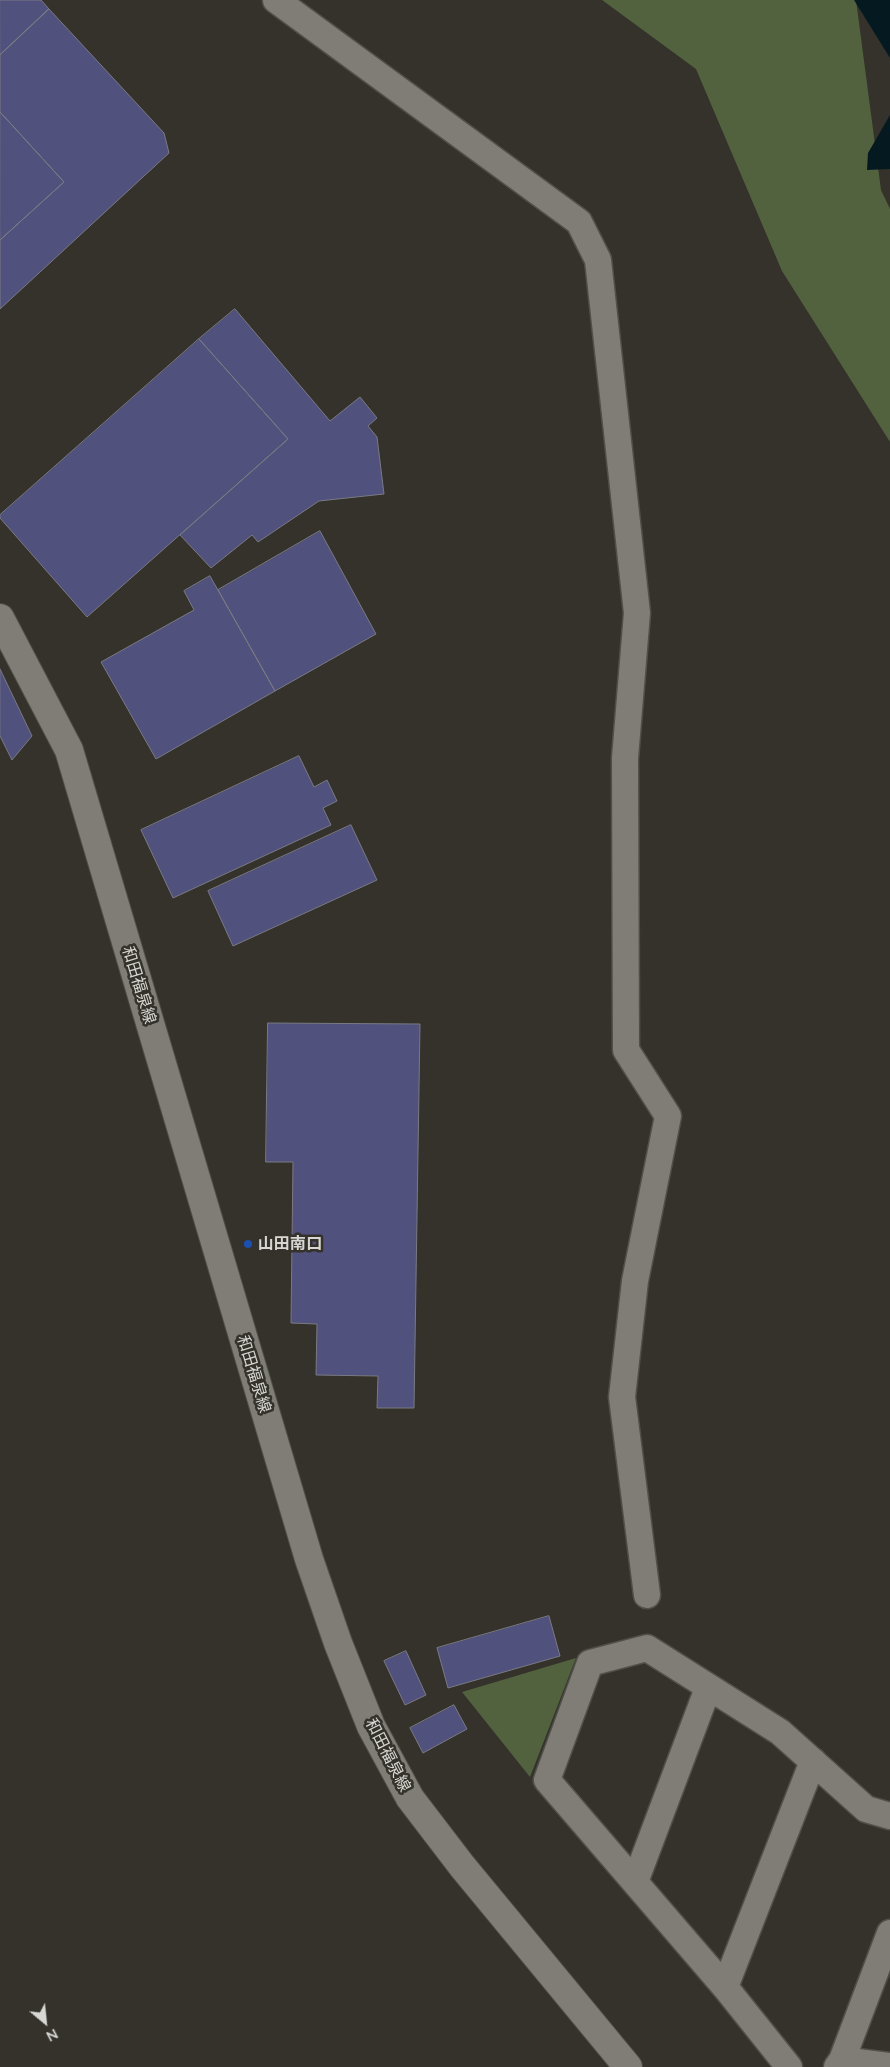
<!DOCTYPE html>
<html>
<head>
<meta charset="utf-8">
<style>
	body { margin:0 }
	#map { position:relative; width:890px; height:2067px; overflow:hidden; background:#34322b; font-family:Lato,sans-serif }
	canvas { display:block }
	.north { position:absolute; left:20px; top:1997px; width:50px; height:50px; -webkit-text-stroke:4px #34322b; paint-order:stroke; rotate:152deg; font-size:14px; font-weight:700; line-height:20px; text-align:center; color:#d8d7d3 }
	.north::after { content:''; display:block; margin:auto; width:18px; height:22px; background:#d8d7d3; clip-path:polygon(50% 0,100% 100%,50% 72%,0 100%) }
</style>
</head>
<body>
<div id="map">
<canvas width="890" height="2067"></canvas>
<div class="north">N</div>
</div>
<script>
const ctx = document.querySelector('canvas').getContext('2d');
ctx.lineJoin = 'round';
function fillPath(path, color) { ctx.fillStyle = color; ctx.fill(path, 'evenodd'); }
function stroke(path, color, width, dash) { ctx.strokeStyle = color; ctx.lineWidth = width; ctx.lineCap = dash ? 'butt' : 'round'; ctx.setLineDash(dash || []); ctx.stroke(path); }
function write(font, color, halo, rows, align = 'center') {
  ctx.font = font + ' Lato,"Noto Sans JP",sans-serif'; ctx.lineWidth = 5; ctx.setLineDash([]); ctx.textBaseline = 'middle'; ctx.strokeStyle = halo; ctx.fillStyle = color; for (const [text, x, y, turn = 0] of rows) {
    ctx.save(); ctx.translate(x, y); ctx.rotate((+turn || 0) * Math.PI / 180); ctx.textAlign = isNaN(turn) ? turn : align; if (halo) ctx.strokeText(text, 0, 0); ctx.fillText(text, 0, 0); ctx.restore();
  }
}
const green = new Path2D(`
	M602,0h254l25,190 9,19v233l-108,-171 -86,-202z
	M576,1658l-46,119 -68,-85z`);
const water = new Path2D(`
	M854,0h36v58z
	M890,115v54l-23,1 1,-17z`);
const building = new Path2D(`
	M0,0h41l8,9 -49,46z
	M49,9l115,124 5,20 -169,156v-69l64,-58 -64,-70v-57z
	M0,112l64,70 -64,58z
	M235,309l95,112 30,-24 17,21 -9,8 9,11 7,57 -65,7 -61,41 -6,-7 -41,33 -31,-33 108,-96 -89,-100z
	M199,339l89,100 -201,178 -87,-99v-3z
	M320,531l56,103 -101,57 -57,-101z
	M210,576l65,115 -119,68 -55,-97 93,-52 -10,-19z
	M0,669l32,67 -20,24 -12,-24z
	M299,756l15,31 13,-7 10,21 -14,7 8,17 -158,73 -32,-68z
	M351,825l26,55 -144,66 -25,-55z
	M268,1023l152,1 -6,384h-37l1,-32 -62,-1 1,-51 -26,-1 2,-161h-27z
	M549,1616l11,40 -112,32 -11,-40z
	M406,1651l20,44 -21,10 -21,-44z
	M454,1705l13,24 -44,24 -13,-25z`);
const minor = new Path2D(`
	M276,0l303,222 19,38 39,353 -12,145 1,292 42,66 -33,165 -13,116 25,198
	M635,1882l73,-194
	M725,1987l88,-226
	M842,2060l48,6
	M789,2067l-64,-80 -178,-207 43,-117 57,-15 133,84 86,77 24,7
	M837,2067l5,-7 48,-127`);
const secondary = new Path2D(`
	M0,618l69,132 240,809 29,84 33,83 39,72 52,68 166,201`);
const markers = [
	[248,1244,5,"#1a4fb4"]
];
const streetNames = [
	["和田福泉線",139,985,73],
	["和田福泉線",254,1374,73],
	["和田福泉線",388,1755,63]
];
const poiNames = [
	["山田南口",258,1244]
];
fillPath(green, '#52623f');
fillPath(water, '#051a20');
fillPath(building, '#51517e');
stroke(building, '#7a7a83', 1);
stroke(minor, '#504f49', 29);
stroke(secondary, '#504f49', 30);
stroke(minor, '#7f7d75', 26);
stroke(secondary, '#7f7d75', 28);
for (const [x, y, r, color] of markers) { const dot = new Path2D(); dot.arc(x, y, r, 0, 2 * Math.PI); ctx.fillStyle = color; ctx.fill(dot); stroke(dot, '#34322b', 2); }
write('16px', '#d8d7d3', '#34322b', streetNames);
write('bold 16px', '#d8d7d3', '#34322b', poiNames, 'left');
</script>
</body>
</html>
